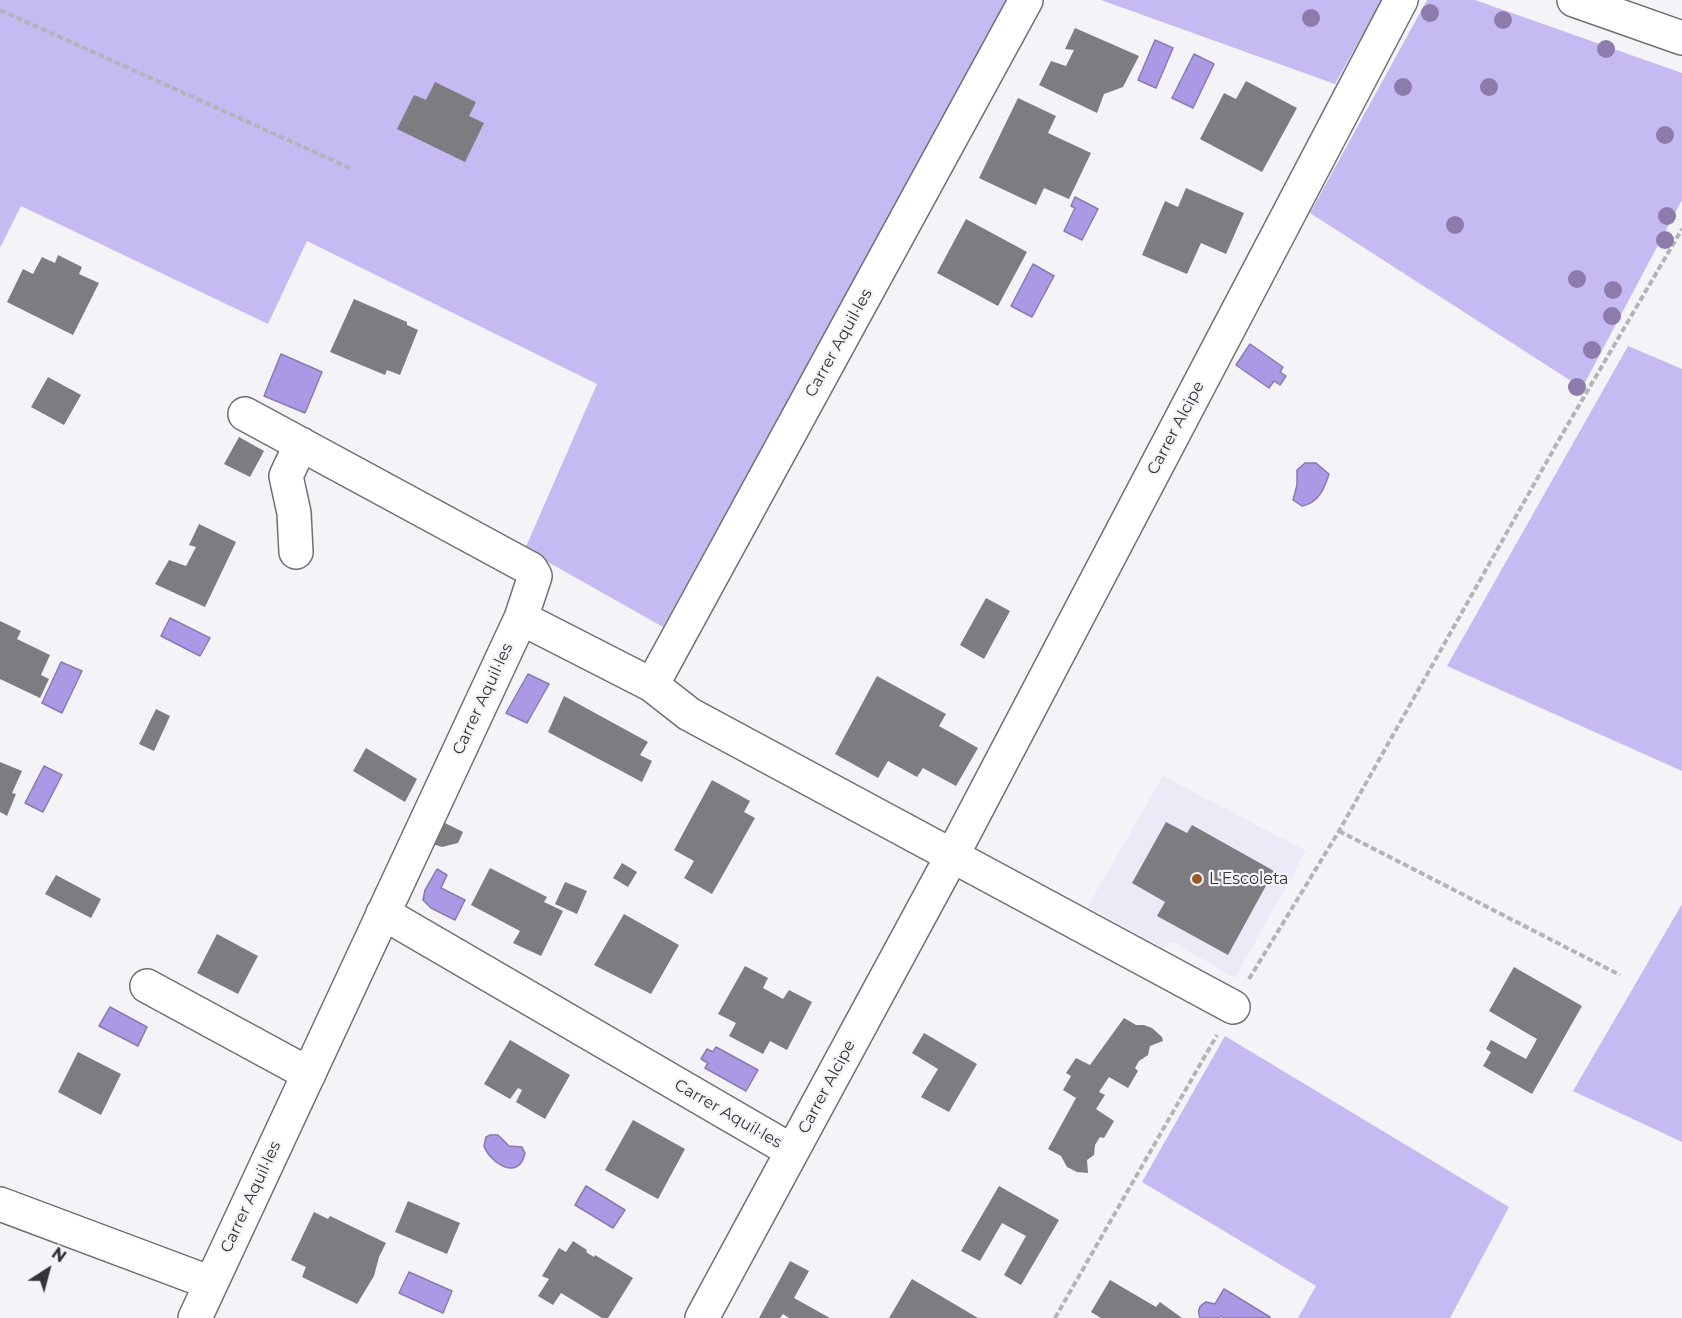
<!DOCTYPE html>
<html>
<head>
<meta charset="utf-8">
<style>
	body { margin:0 }
	#map { position:relative; width:1682px; height:1318px; overflow:hidden; background:#f4f3f8; font-family:Montserrat,sans-serif }
	canvas { display:block }
	.north { position:absolute; left:18px; top:1240px; width:60px; height:60px; -webkit-text-stroke:4px #f4f3f8; paint-order:stroke; rotate:36deg; font-size:16px; font-weight:700; line-height:24px; text-align:center; color:#343436 }
	.north::after { content:''; display:block; margin:auto; width:21px; height:27px; background:#343436; clip-path:polygon(50% 0,100% 100%,50% 72%,0 100%) }
</style>
</head>
<body>
<div id="map">
<canvas width="1682" height="1318"></canvas>
<div class="north">N</div>
</div>
<script>
const ctx = document.querySelector('canvas').getContext('2d');
ctx.lineJoin = 'round';
function fillPath(path, color) { ctx.fillStyle = color; ctx.fill(path, 'evenodd'); }
function stroke(path, color, width, dash) { ctx.strokeStyle = color; ctx.lineWidth = width; ctx.lineCap = dash ? 'butt' : 'round'; ctx.setLineDash(dash || []); ctx.stroke(path); }
function write(font, color, halo, rows, align = 'center') {
  ctx.font = font + ' Montserrat,sans-serif'; ctx.lineWidth = 4.5; ctx.setLineDash([]); ctx.textBaseline = 'middle'; ctx.strokeStyle = halo; ctx.fillStyle = color; for (const [text, x, y, turn = 0] of rows) {
    ctx.save(); ctx.translate(x, y); ctx.rotate((+turn || 0) * Math.PI / 180); ctx.textAlign = isNaN(turn) ? turn : align; if (halo) ctx.strokeText(text, 0, 0); ctx.fillText(text, 0, 0); ctx.restore();
  }
}
const built = new Path2D(`
	M1163,776l143,75 -71,127 -60,-35 -8,-1 -4,6 -75,-42z`);
const green = new Path2D(`
	M0,0h1008l-345,627 -138,-78 72,-165 -290,-143 -39,83 -247,-118 -21,42z
	M1101,0h281l-47,84z
	M1427,0h48l207,73v127l-100,188 -272,-175z
	M1628,346l54,23v402l-235,-105z
	M1682,904v238l-109,-51z
	M1225,1036l284,171 -59,111h-152l18,-32 -174,-104z`);
const water = new Path2D(`
	M1155,40l18,8 -17,40 -18,-8z
	M1194,54l20,10 -21,44 -21,-10z
	M1075,197l23,12 -16,31 -18,-9 11,-23 -4,-2z
	M1033,264l21,12 -22,41 -21,-11z
	M1250,344l33,23 -3,5 6,4 -6,9 -6,-4 -5,7 -33,-23z
	M281,354l41,18 -17,41 -41,-17z
	M1305,463h11l13,11c-5,16 -11,29 -27,32l-9,-6 4,-15v-15z
	M170,618l40,20 -10,18 -39,-20z
	M61,662l21,9 -20,42 -20,-10z
	M528,674l21,10 -22,39 -21,-10z
	M44,766l18,9 -19,37 -18,-9z
	M437,869l10,6 -6,13 24,12 -10,20 -24,-12 -8,-8 2,-10z
	M110,1007l37,20 -9,19 -39,-20z
	M716,1047l42,23 -12,21 -41,-23 3,-5 -7,-4 6,-10 6,3z
	M490,1135h8l11,11 13,1 3,6c-6,29 -35,10 -41,-7l2,-9z
	M586,1186l39,24 -12,18 -38,-23z
	M409,1272l43,19 -9,22 -44,-20z
	M1224,1289l46,28v1h-46l-3,-2 -2,2h-19c-3,-8 -1,-12 6,-16l9,2z`);
const building = new Path2D(`
	M1075,28l64,28 -16,31 -19,7 -7,19 -58,-28 12,-24 15,5 8,-16 -9,-1z
	M1246,81l51,27 -35,64 -62,-33 24,-46 12,6z
	M435,82l41,20 -7,14 15,7 -19,39 -68,-33 17,-34 12,5z
	M1018,98l38,18 -8,17 43,20 -22,46 -25,-11 -8,17 -57,-27z
	M1186,188l58,25 -18,41 -25,-11 -14,31 -45,-19 23,-54 13,6z
	M966,219l61,33 -29,54 -61,-33z
	M58,255l24,12 -3,7 20,9 -26,52 -66,-33 16,-33 10,5 9,-17 13,6z
	M354,299l53,23v3l11,5 -18,45 -13,-5 -2,5 -55,-23z
	M48,377l33,18 -17,30 -33,-18z
	M239,437l25,14 -14,26 -26,-13z
	M199,524l37,18 -31,65 -50,-23 14,-24 17,6 10,-19 -7,-2z
	M986,598l24,13 -26,48 -24,-14z
	M0,621l21,10 -4,8 33,16 -9,20 8,4 -9,19 -40,-19z
	M877,676l69,38 -7,12 39,22 -22,38 -33,-18 -6,9 -29,-16 -10,17 -43,-24z
	M564,696l84,46 -8,13 12,6 -10,21 -94,-50z
	M156,709l14,7 -16,35 -15,-7z
	M366,748l51,31 -12,23 -52,-31z
	M0,762l22,9 -10,22 4,1 -9,22 -7,-4z
	M712,780l38,21 -6,11 11,6 -43,76 -28,-16 10,-17 -20,-11z
	M443,822l20,10 -5,11 -16,4 -9,-3z
	M1166,822l21,11 5,-8 82,46 -46,84 -71,-39 8,-14 -33,-19z
	M622,863l15,9 -9,15 -15,-9z
	M490,868l57,29 -3,5 19,9 -22,45 -28,-13 7,-12 -49,-26z
	M56,875l45,24 -10,19 -46,-24z
	M565,882l22,9 -10,23 -22,-10z
	M624,914l55,31 -28,49 -57,-29z
	M217,934l41,22 -20,38 -41,-21z
	M745,966l23,12 -5,10 20,11 6,-9 23,12 -25,48 -17,-9 -7,13 -34,-18 7,-13 -18,-9z
	M1514,967l68,39 -50,88 -49,-28 8,-14 -5,-3 5,-9 35,19 11,-20 -48,-28z
	M1124,1018l12,7h8l8,3 10,9 1,4 -13,5 -2,9 -9,6 -4,7 3,3 -10,17 -19,-11 -10,15 6,3 -9,14 18,12 -10,17 -4,-1 -5,8 -1,10 -7,5 1,13 -11,-1 -10,-5 -6,-11 -13,-7 28,-51 -13,-8 8,-14 -5,-3 10,-15 14,7z
	M924,1033l53,31 -28,48 -28,-15 17,-28 -26,-16z
	M510,1040l60,35 -25,44 -29,-17 6,-12 -4,-2 -8,11 -26,-15z
	M78,1052l43,22 -20,41 -43,-23z
	M633,1120l52,29 -27,50 -53,-29z
	M999,1186l60,34 -38,65 -17,-10 22,-39 -24,-13 -22,38 -19,-10z
	M408,1201l52,22 -13,31 -52,-22z
	M314,1212l14,7 2,-3 56,27 -7,14 -5,19 -17,28 -55,-27 4,-10 -15,-7z
	M573,1241l14,9 -1,2 8,5 1,-2 38,23 -25,40h-6l-41,-25 -8,12 -15,-9 11,-17 -7,-3 17,-28 7,4z
	M790,1261l19,10 -15,27 36,20h-41l-6,-4 -3,4h-21z
	M912,1279l66,39h-89z
	M1110,1280l46,27 4,-5 22,16h-81l-10,-6z`);
const path = new Path2D(`
	M0,10l352,159
	M1339,831l281,144
	M1249,979l90,-148 221,-393 122,-209
	M1055,1318l162,-283`);
const minor = new Path2D(`
	M1574,0l108,38
	M296,552l-2,-39 -8,-37 15,-32
	M521,618l131,67 374,-685
	M652,685l37,29 544,293
	M383,913l409,238
	M147,986l162,88
	M0,1204l211,79
	M195,1318l326,-700 14,-42 -4,-7 -286,-155
	M702,1318l250,-462 449,-856`);
const trees = [
	[1430,13],
	[1311,18],
	[1503,20],
	[1606,49],
	[1403,87],
	[1489,87],
	[1665,135],
	[1667,216],
	[1455,225],
	[1665,240],
	[1577,279],
	[1613,290],
	[1612,316],
	[1592,350],
	[1577,387]
];
const markers = [
	[1197,879,6,"#9c5a27"]
];
const streetNames = [
	["Carrer Aquil·les",839,343,-61],
	["Carrer Alcipe",1176,428,-62],
	["Carrer Aquil·les",483,699,-65],
	["Carrer Alcipe",827,1087,-62],
	["Carrer Aquil·les",728,1114,30],
	["Carrer Aquil·les",251,1197,-65]
];
const poiNames = [
	["L'Escoleta",1209,879]
];
fillPath(built, '#edeaf7');
fillPath(green, '#c6baf3');
fillPath(water, '#ac99e5');
stroke(water, '#887bb0', 1.5);
fillPath(building, '#7d7c81');
stroke(minor, '#706f74', 36);
stroke(path, '#b4b3b7', 4, [6, 3]);
stroke(minor, '#fff', 33);
ctx.fillStyle = '#8d7bac';
for (const [x, y] of trees) { ctx.beginPath(); ctx.arc(x, y, 9, 0, 2 * Math.PI); ctx.fill(); }
for (const [x, y, r, color] of markers) { const dot = new Path2D(); dot.arc(x, y, r, 0, 2 * Math.PI); ctx.fillStyle = color; ctx.fill(dot); stroke(dot, '#f4f3f8', 2); }
write('16px', '#343436', '#f4f3f8', streetNames);
write('16px', '#343436', '#f4f3f8', poiNames, 'left');
</script>
</body>
</html>
